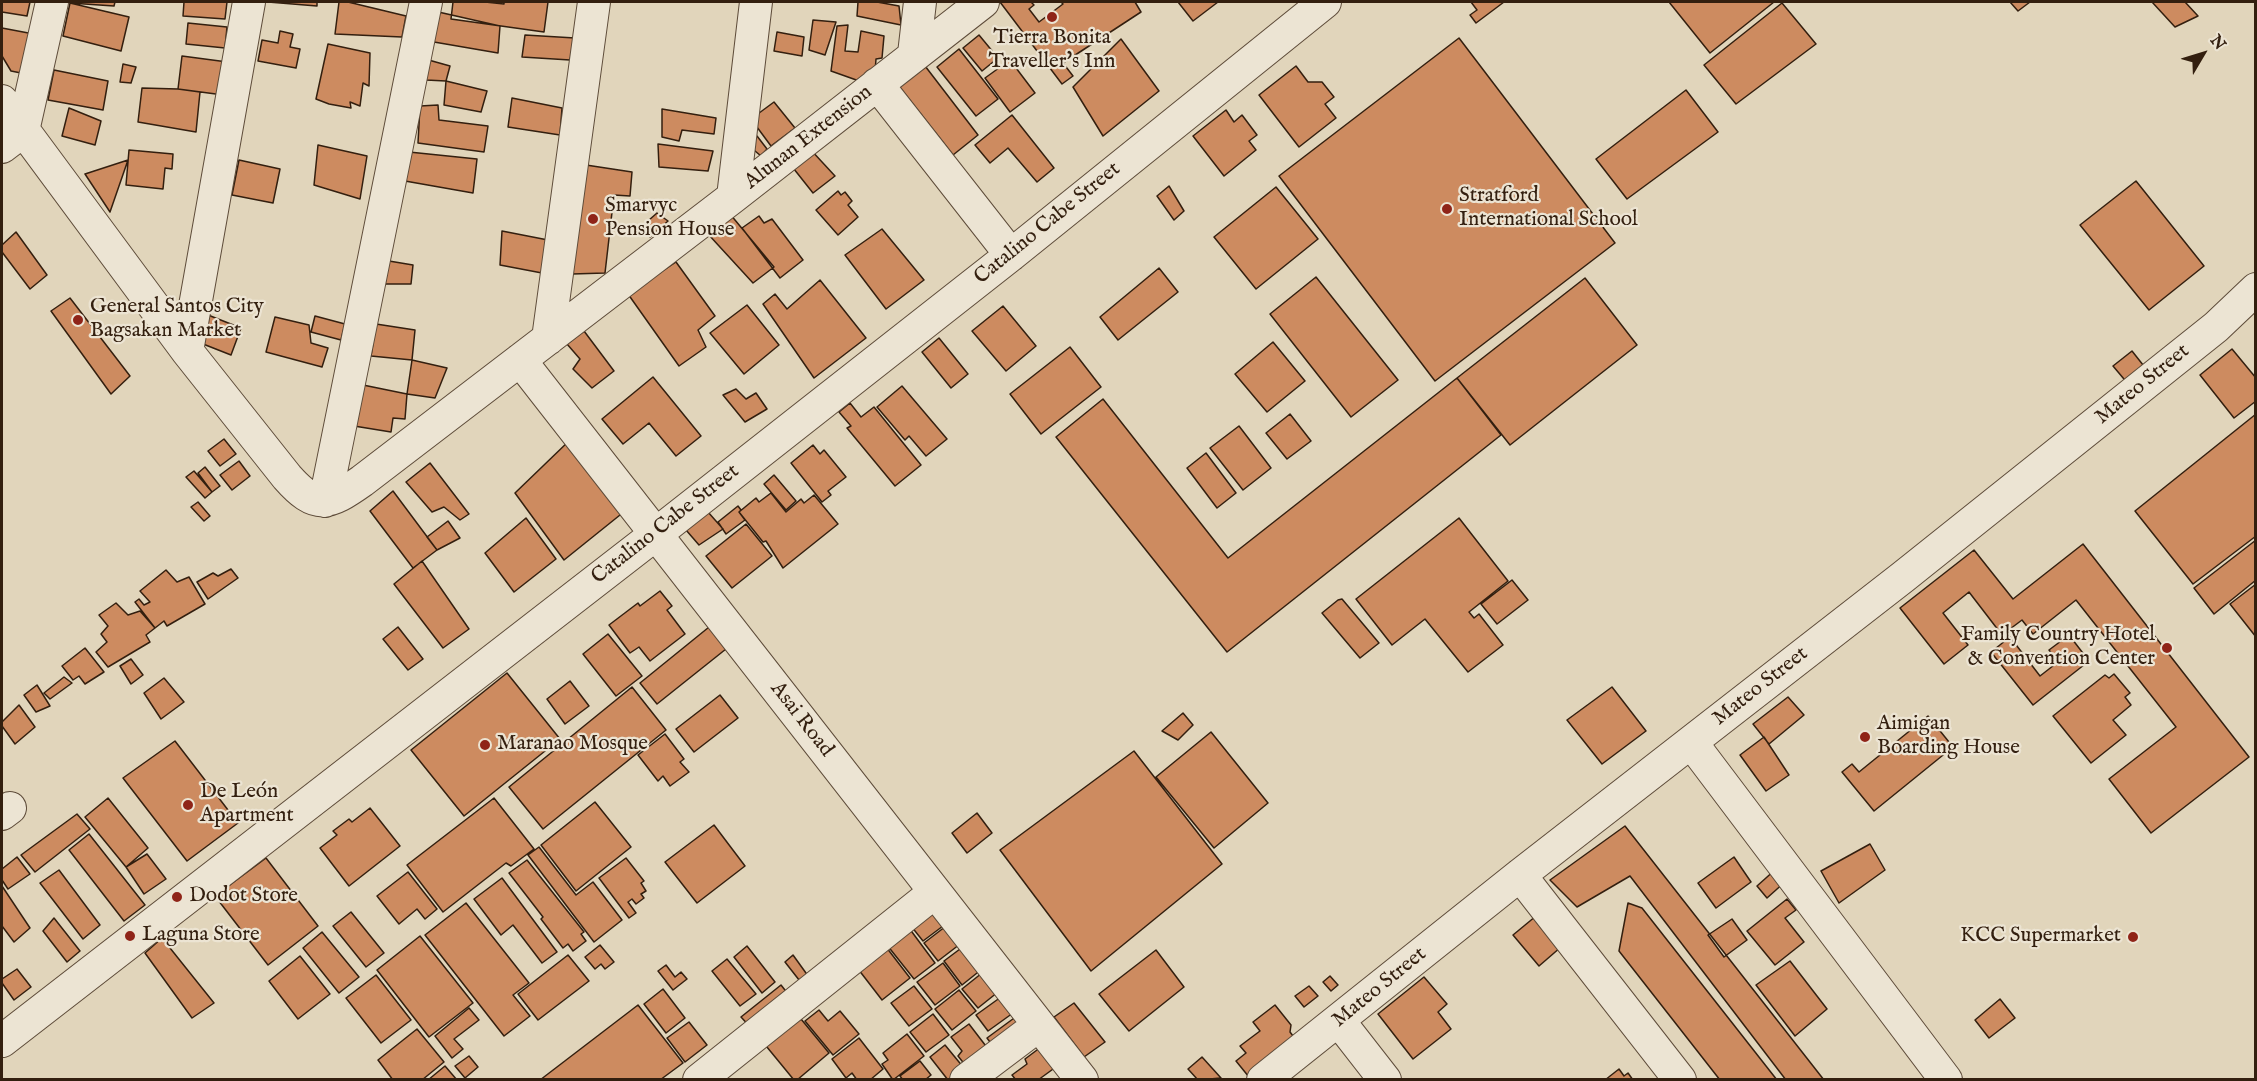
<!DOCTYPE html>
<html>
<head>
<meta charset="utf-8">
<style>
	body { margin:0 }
	#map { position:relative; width:2257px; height:1081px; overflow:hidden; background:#e1d5bb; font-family:"IM FELL English",serif }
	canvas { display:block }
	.frame { position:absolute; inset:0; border:3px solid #331f0f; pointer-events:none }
	.north { position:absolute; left:2173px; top:24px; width:60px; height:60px; -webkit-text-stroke:4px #ece4d3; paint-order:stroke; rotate:52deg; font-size:16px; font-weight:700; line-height:24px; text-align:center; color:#331f0f }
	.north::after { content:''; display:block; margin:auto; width:21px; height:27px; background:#331f0f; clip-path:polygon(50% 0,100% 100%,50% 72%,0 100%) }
</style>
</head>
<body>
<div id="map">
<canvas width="2257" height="1081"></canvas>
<div class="frame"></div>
<div class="north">N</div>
</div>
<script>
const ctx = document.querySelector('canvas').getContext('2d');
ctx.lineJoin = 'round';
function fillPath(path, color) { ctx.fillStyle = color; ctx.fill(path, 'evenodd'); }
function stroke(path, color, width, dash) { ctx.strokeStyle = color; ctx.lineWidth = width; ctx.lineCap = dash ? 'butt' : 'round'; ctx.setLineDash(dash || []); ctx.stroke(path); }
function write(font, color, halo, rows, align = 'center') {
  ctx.font = font + ' "IM FELL English",serif'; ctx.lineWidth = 4.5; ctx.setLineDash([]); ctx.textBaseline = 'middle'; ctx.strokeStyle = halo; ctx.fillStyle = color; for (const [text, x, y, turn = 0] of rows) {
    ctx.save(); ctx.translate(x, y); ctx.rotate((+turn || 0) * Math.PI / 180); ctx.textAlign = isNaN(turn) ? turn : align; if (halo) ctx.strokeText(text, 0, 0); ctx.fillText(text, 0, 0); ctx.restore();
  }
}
const building = new Path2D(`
	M2,2h28l-3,14 -25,-4z
	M70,2h45l-1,4 -44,-3z
	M184,2h43l-2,17 -42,-3z
	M268,2h49v4z
	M339,2h9l58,14 -4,21 -67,-3z
	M453,2h32l19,2v-2h44l-4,30 -93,-13z
	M858,2h19l22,4 2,19 -44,-9z
	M1000,2h31l3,3 -5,4 10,13 24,-18 -2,-2h74l6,10 -78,51 10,13 -11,8z
	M1178,2h40l-25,19z
	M1471,2h33l-28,21 -6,-8 7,-5z
	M1669,2h105l-64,51z
	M2010,2h20l-12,9z
	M2152,2h33l13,14 -23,11z
	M70,3l59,14 -8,34 -58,-15z
	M1782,3l34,41 -80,60 -32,-39z
	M434,11l66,15 -2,27 -64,-11z
	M813,20l23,2 -11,33 -16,-5z
	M188,23l39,4 -2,21 -39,-4z
	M848,25l-3,26 13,1 3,-21 23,5 -2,22 -6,1 -1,13 -13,10 -31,-11 6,-45z
	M2,28l37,7 -8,40 -20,-4 -9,-15z
	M280,31l13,3 -3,13 10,2 -4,19 -38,-7 4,-21 16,3z
	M777,32l27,5 -2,19 -28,-5z
	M525,35l50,3 -5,22 -48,-3z
	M979,35l19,23 -16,13 -19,-23z
	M1459,38l156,205 -180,138 -156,-205z
	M1121,39l38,52 -56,45 -30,-49z
	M328,44l42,9 -1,33 -6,-3 -3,23 -10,-4 1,6 -22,-4 -13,-5z
	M959,49l39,50 -22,17 -39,-49z
	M182,56l53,7 -4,33 -53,-7z
	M425,59l25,7 -4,15 -20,-1z
	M1010,60l25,33 -25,19 -25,-34z
	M922,62l56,73 -25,20 -56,-71z
	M123,64l13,3 -5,16 -11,-1z
	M1296,66l12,16h14l12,15 -9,7 11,14 -37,29 -40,-52z
	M54,70l54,11 -5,29 -55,-10z
	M446,81l41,10 -6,21 -37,-7z
	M142,88l36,1 22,3 -4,40 -58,-10z
	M1686,90l32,42 -91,67 -31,-40z
	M512,98l50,10 -2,27 -52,-8z
	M774,102l21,26 -24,18 -20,-27z
	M438,105l1,15 49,6 -4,26 -66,-9 2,-37z
	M69,108l32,13 -6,24 -33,-9z
	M662,109l54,9 -2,16 -32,-4 -3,11 -17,-4z
	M1226,110l8,12 8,-7 15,20 -8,6 7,9 -32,26 -31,-40z
	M1012,115l42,53 -17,14 -29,-34 -18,15 -15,-18z
	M757,136l10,13 -6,7 -13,-11z
	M658,144l55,7 -5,20 -49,-4z
	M318,145l49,11 -7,43 -46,-14z
	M810,149l25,27 -22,17 -23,-29z
	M129,150l44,4 -1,15 -7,-1 -2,21 -37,-4z
	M409,152l68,7 -4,34 -68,-12z
	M128,160l-18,52 -25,-38z
	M239,160l41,9 -7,34 -41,-8z
	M586,165l46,7 -2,24 -16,-1 -9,78 -33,1z
	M2136,181l68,85 -55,44 -69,-85z
	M1169,186l15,25 -10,9 -17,-24z
	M1276,187l42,52 -62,50 -42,-52z
	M838,191l3,4 4,-3 7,9 -4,4 10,12 -20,18 -22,-25z
	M657,213l11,8 -18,16 -10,-9z
	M730,214l44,53 -21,16 -45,-49z
	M759,216l5,7 8,-4 31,41 -23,18 -38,-50z
	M882,229l42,51 -38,29 -41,-54z
	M502,231l46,9 -6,33 -42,-8z
	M16,232l31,43 -17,14 -28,-37v-7z
	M389,261l24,4 -2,19h-26z
	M676,262l39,54 -17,14 8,17 -27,19 -51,-72z
	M1159,268l19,24 -60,48 -18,-23z
	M1316,277l82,103 -47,37 -81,-103z
	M1585,278l52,67 -127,100 -53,-67z
	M820,280l46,58 -52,40 -51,-74 12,-10 12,15z
	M70,298l60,78 -19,18 -60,-83z
	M747,305l32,40 -35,29 -34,-41z
	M1003,306l33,40 -30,25 -34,-40z
	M208,315l33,13 -10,27 -33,-13z
	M315,316l30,8 -4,16 -30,-8z
	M275,317l34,8 2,18 17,5 -6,19 -56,-15z
	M376,324l39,6 -3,30 -41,-4z
	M584,331l30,40 -22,17 -19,-19 7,-10 -13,-15z
	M939,338l29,36 -17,14 -29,-36z
	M1273,342l32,39 -38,31 -32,-38z
	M1070,347l31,40 -60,47 -31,-40z
	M2232,349l24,29v23l-22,17 -34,-43z
	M2132,351l15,19 -18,15 -16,-19z
	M412,360l35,8 -12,30 -28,-4z
	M653,377l48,59 -25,20 -27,-33 -26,21 -21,-25z
	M1457,378l44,57 -274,217 -171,-215 47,-38 125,159z
	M363,385l44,9 -2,25 -12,-1 -2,14 -37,-6z
	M902,386l45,53 -21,17 -17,-20 -4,4 -28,-33z
	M736,389l10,10 10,-6 11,16 -22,13 -22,-27z
	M850,403l11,14 13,-10 47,58 -26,21 -48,-58 4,-2 -12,-14z
	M1290,414l21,27 -24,18 -21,-26z
	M2256,414v122l-63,48 -58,-73z
	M1239,426l32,42 -28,22 -33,-42z
	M224,439l12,15 -16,12 -12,-15z
	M571,439l50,66 -1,10 -56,45 -49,-67z
	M813,445l7,9 4,-4 22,27 -18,14 3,4 -9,7 -31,-39z
	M1206,453l30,40 -19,15 -30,-40z
	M239,461l11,15 -18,14 -12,-15z
	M430,463l39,51 -9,6 -16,-13 -12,5 -26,-30z
	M205,467l15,19 -8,6 -14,-19z
	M194,471l18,21 -7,6 -19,-21z
	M774,475l22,26 -10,9 -22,-26z
	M393,491l44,59 -24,18 -43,-57z
	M771,493l15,19 15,-13 3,4 10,-8 24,29 -55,44 -17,-27 -3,1 -24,-30 17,-14 3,4z
	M198,502l12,14 -6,5 -13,-14z
	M738,506l3,4 -2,2 6,8 -19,14 -8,-12z
	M708,512l15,17 -24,16 -13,-15z
	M526,518l30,41 -42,33 -29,-39z
	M1459,518l49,63 -39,31 5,6 5,-4 24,31 -35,27 -43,-53 -33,26 -36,-46z
	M448,521l12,17 -23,12 -10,-13z
	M746,524l26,32 -40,32 -26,-32z
	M2256,540v40l-42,34 -20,-26z
	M2083,544l166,213 -98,76 -42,-54 67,-52 -100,-127 -43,34 -11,-14 -20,15 -33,-43 -26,21 25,32 -24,19 -44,-56 74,-58 39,49z
	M422,561l47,68 -26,19 -49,-64z
	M231,569l7,9 -30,21 -11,-17 16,-9 5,3z
	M166,570l11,12 12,-5 16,27 -38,22 -3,-5 -9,7 -20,-26 4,-3 5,6 6,-3 -10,-11z
	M1512,580l16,20 -31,24 -16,-20z
	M2256,584v53l-26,-33z
	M660,591l12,15 -5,4 18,24 -35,27 -11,-14 -9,6 -21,-28 29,-22 2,3z
	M1342,599l37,44 -19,15 -38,-45 16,-13z
	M116,603l12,12 12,-4 15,17 -9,7 4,7 -42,25 -12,-15 11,-10 -6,-8 7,-8 -9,-11z
	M714,623l17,22 -74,59 -17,-21z
	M398,627l25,32 -15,11 -25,-31z
	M608,634l34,42 -26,20 -33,-42z
	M2069,635l20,26 -56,44 -42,-53 19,-15 30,39 18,-14 -9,-12z
	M85,648l19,24 -19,12 -6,-8 -6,4 -11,-14z
	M131,659l12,16 -12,9 -11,-18z
	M507,673l53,66 -96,77 -53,-66z
	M2114,674l16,19 -5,4 6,8 -18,15 13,15 -35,28 -38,-47 52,-41 4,3z
	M64,677l8,6 -22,16 -6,-6z
	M164,678l20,24 -23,17 -17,-26z
	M570,681l19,25 -24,18 -18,-25z
	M37,685l13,21 -14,6 -12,-17z
	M632,687l34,43 -123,99 -34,-42z
	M1612,687l34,44 -44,33 -35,-44z
	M720,695l18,23 -44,34 -18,-23z
	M1788,697l16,18 -35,29 -16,-20z
	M19,705l16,22 -20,17 -13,-18v-4z
	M1183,713l10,12 -15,15 -16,-9z
	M1928,716l25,31 -79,64 -32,-39 10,-8 7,8z
	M1211,732l57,71 -54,45 -58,-71z
	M665,734l19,25 -4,3 9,10 -19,14 -7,-10 -5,5 -20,-26z
	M1764,737l25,38 -23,16 -26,-36z
	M175,741l63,82 -51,38 -64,-83z
	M1134,751l88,113 -131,107 -91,-121z
	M108,798l40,50 -22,19 -41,-50z
	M494,798l40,51 -23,17 -5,-3 -63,49 -36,-47z
	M595,802l36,45 -55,44 -35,-46z
	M370,808l30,38 -51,40 -29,-38 17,-13 -4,-4 16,-12 3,3z
	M977,813l15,20 -25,20 -15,-20z
	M77,814l13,15 -55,43 -14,-17z
	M714,825l31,41 -48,37 -32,-41z
	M1625,826l199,254h-38l-156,-204 -53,31 -27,-27z
	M89,834l56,71 -21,16 -55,-71z
	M1870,844l15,26 -46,33 -18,-32z
	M539,847l37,48 17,-13 29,38 -28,22 -66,-87z
	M147,854l19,25 -22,15 -18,-27z
	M17,857l13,17 -22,15 -6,-9v-11z
	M1734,857l17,25 -35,26 -18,-25z
	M266,858l52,68 -50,39 -53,-69z
	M626,858l18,23 -3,2 5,8 -5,3 3,4 -8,6 -4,-5 -4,3 8,11 -7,5 -30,-40z
	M527,860l57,72 -3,2 5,7 -13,10 -5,-7 -5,4 -22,-29 2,-2 -34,-44z
	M1776,869l10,12 -19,17 -10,-12z
	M59,870l41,55 -17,14 -43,-56z
	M408,872l29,37 -12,10 -8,-10 -18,15 -22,-28z
	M502,878l55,74 -15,11 -29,-38 -12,10 -27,-36z
	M2,886l28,42 -16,14 -12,-16z
	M1787,899l9,11 -11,8 19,24 -29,23 -28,-34z
	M466,903l63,80 -16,12 17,21 -26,20 -79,-101z
	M1628,903l14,5 135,172h-57l-101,-129z
	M934,907l13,16 -24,18 -12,-15z
	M351,912l33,41 -18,14 -33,-41z
	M1536,916l25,31 -22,19 -26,-31z
	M54,918l26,33 -13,11 -24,-31z
	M1732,919l15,21 -23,17 -16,-22z
	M950,923l14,18 -26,20 -14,-18z
	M909,928l26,35 -21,16 -27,-34z
	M322,932l37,45 -20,16 -36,-45z
	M420,936l53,67 -44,34 -52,-67z
	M162,938l52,65 -22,15 -47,-65z
	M883,943l27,35 -28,22 -27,-35z
	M600,945l14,17 -9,7 -4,-5 -6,5 -10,-12z
	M747,946l28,36 -13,11 -28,-36z
	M964,946l18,23 -20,16 -18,-24z
	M1156,950l28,37 -55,44 -30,-37z
	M568,955l21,26 -51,39 -20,-26z
	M793,955l18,25 -8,5 -18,-23z
	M300,956l30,38 -32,25 -29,-38z
	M727,959l29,35 -16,12 -28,-35z
	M1790,961l37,48 -32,27 -39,-51z
	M943,963l17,23 -25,19 -18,-23z
	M666,965l9,12 6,-5 6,7 -14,11 -15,-19z
	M17,969l14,18 -17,13 -12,-17v-4z
	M987,969l16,19 -25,20 -16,-19z
	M376,975l35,45 -30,23 -35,-45z
	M1330,976l8,9 -7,6 -8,-9z
	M1424,977l23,27 -9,8 13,17 -38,30 -35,-45z
	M781,985l11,14 -39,31 -12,-13z
	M914,986l18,23 -23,17 -18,-23z
	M1309,986l9,10 -14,11 -9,-11z
	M663,989l22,29 -19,15 -22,-29z
	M959,990l17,21 -24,19 -17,-21z
	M1001,997l12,16 -25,18 -12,-16z
	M2000,999l15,19 -26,20 -14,-18z
	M1074,1003l31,39 -21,15 -30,-40z
	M638,1005l45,58 -23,17h-120z
	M1275,1005l16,20 -1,7 6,8 -47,37 -13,-16 10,-8 -6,-7 20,-15 -7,-9z
	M469,1008l10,12 -25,19 9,10 -11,9 -17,-22z
	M819,1010l9,11 12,-10 19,23 -26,21 -28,-34z
	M1021,1013l12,15 -35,25 -11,-15z
	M933,1014l16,21 -23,17 -16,-20z
	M801,1019l28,34 -32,27h-3l-32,-39z
	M689,1022l18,23 -22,17 -18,-24z
	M969,1024l23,30 -22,17 -12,-15 4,-5 -11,-14z
	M417,1029l27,33 -22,18h-29l-15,-20z
	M907,1034l17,22 -31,24 -11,-16 6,-4 -5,-7z
	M859,1038l24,31 -13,11h-13l-5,-7 -6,5 -14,-19z
	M1045,1044l15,20 -22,16h-22l-4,-5 15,-11 -2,-5z
	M945,1045l23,28 -8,7h-12l-18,-23z
	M469,1056l9,11 -13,11 -10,-12z
	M1202,1057l19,21 -23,2 -10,-11z
	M920,1061l11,14 -6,5h-22l-3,-4z
	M445,1066l12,14h-29z
	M1619,1069l5,7 4,-3 5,7h-28z`);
const minor = new Path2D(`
	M914,54l6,-52
	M877,84l134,171
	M2,101l185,250 100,126c29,33 41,28 75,4l371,-284 250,-195
	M2,147l21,-16 29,-129
	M733,197l23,-195
	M548,339l46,-337
	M187,351l62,-349
	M520,360l562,720
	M325,501l101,-499
	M1691,742l255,338
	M2,814l8,-6
	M1520,875l160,205
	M1339,1021l46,59
	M2,1041l654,-507 355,-279 314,-253
	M699,1080l236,-188
	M966,1080l73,-55
	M1263,1080l257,-205 383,-298 313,-250 40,-38`);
const markers = [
	[1052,17,6,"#8f2418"],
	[1447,209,6,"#8f2418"],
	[593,219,6,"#8f2418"],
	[78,320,6,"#8f2418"],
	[2167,648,6,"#8f2418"],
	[1865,737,6,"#8f2418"],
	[485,745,6,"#8f2418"],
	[188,805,6,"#8f2418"],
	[177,897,6,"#8f2418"],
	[130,936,6,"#8f2418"],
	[2133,937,6,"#8f2418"]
];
const poiNames = [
	["Tierra Bonita",1052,39,"center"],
	["Traveller's Inn",1052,63,"center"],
	["Stratford",1459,197],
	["International School",1459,221],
	["Smarvyc",605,207],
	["Pension House",605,231],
	["General Santos City",90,308],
	["Bagsakan Market",90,332],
	["Family Country Hotel",2155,636,"right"],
	["& Convention Center",2155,660,"right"],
	["Aimigan",1877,725],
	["Boarding House",1877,749],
	["Maranao Mosque",497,745],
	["De León",200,793],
	["Apartment",200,817],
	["Dodot Store",189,897],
	["Laguna Store",142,936],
	["KCC Supermarket",2121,937,"right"]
];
const streetNames = [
	["Alunan Extension",809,138,-38],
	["Catalino Cabe Street",1048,224,-39],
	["Mateo Street",2143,385,-39],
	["Catalino Cabe Street",666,525,-38],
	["Mateo Street",1761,687,-38],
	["Asai Road",801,720,52],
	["Mateo Street",1380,988,-39]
];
fillPath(building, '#cd8b60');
stroke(building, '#331f0f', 1.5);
stroke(minor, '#5e4c3a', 34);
stroke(minor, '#ece4d3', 32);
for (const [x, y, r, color] of markers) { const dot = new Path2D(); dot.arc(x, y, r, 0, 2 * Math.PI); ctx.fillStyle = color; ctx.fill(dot); stroke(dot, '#ece4d3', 2); }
write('21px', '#331f0f', '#ece4d3', poiNames, 'left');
write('21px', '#331f0f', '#ece4d3', streetNames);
</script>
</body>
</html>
